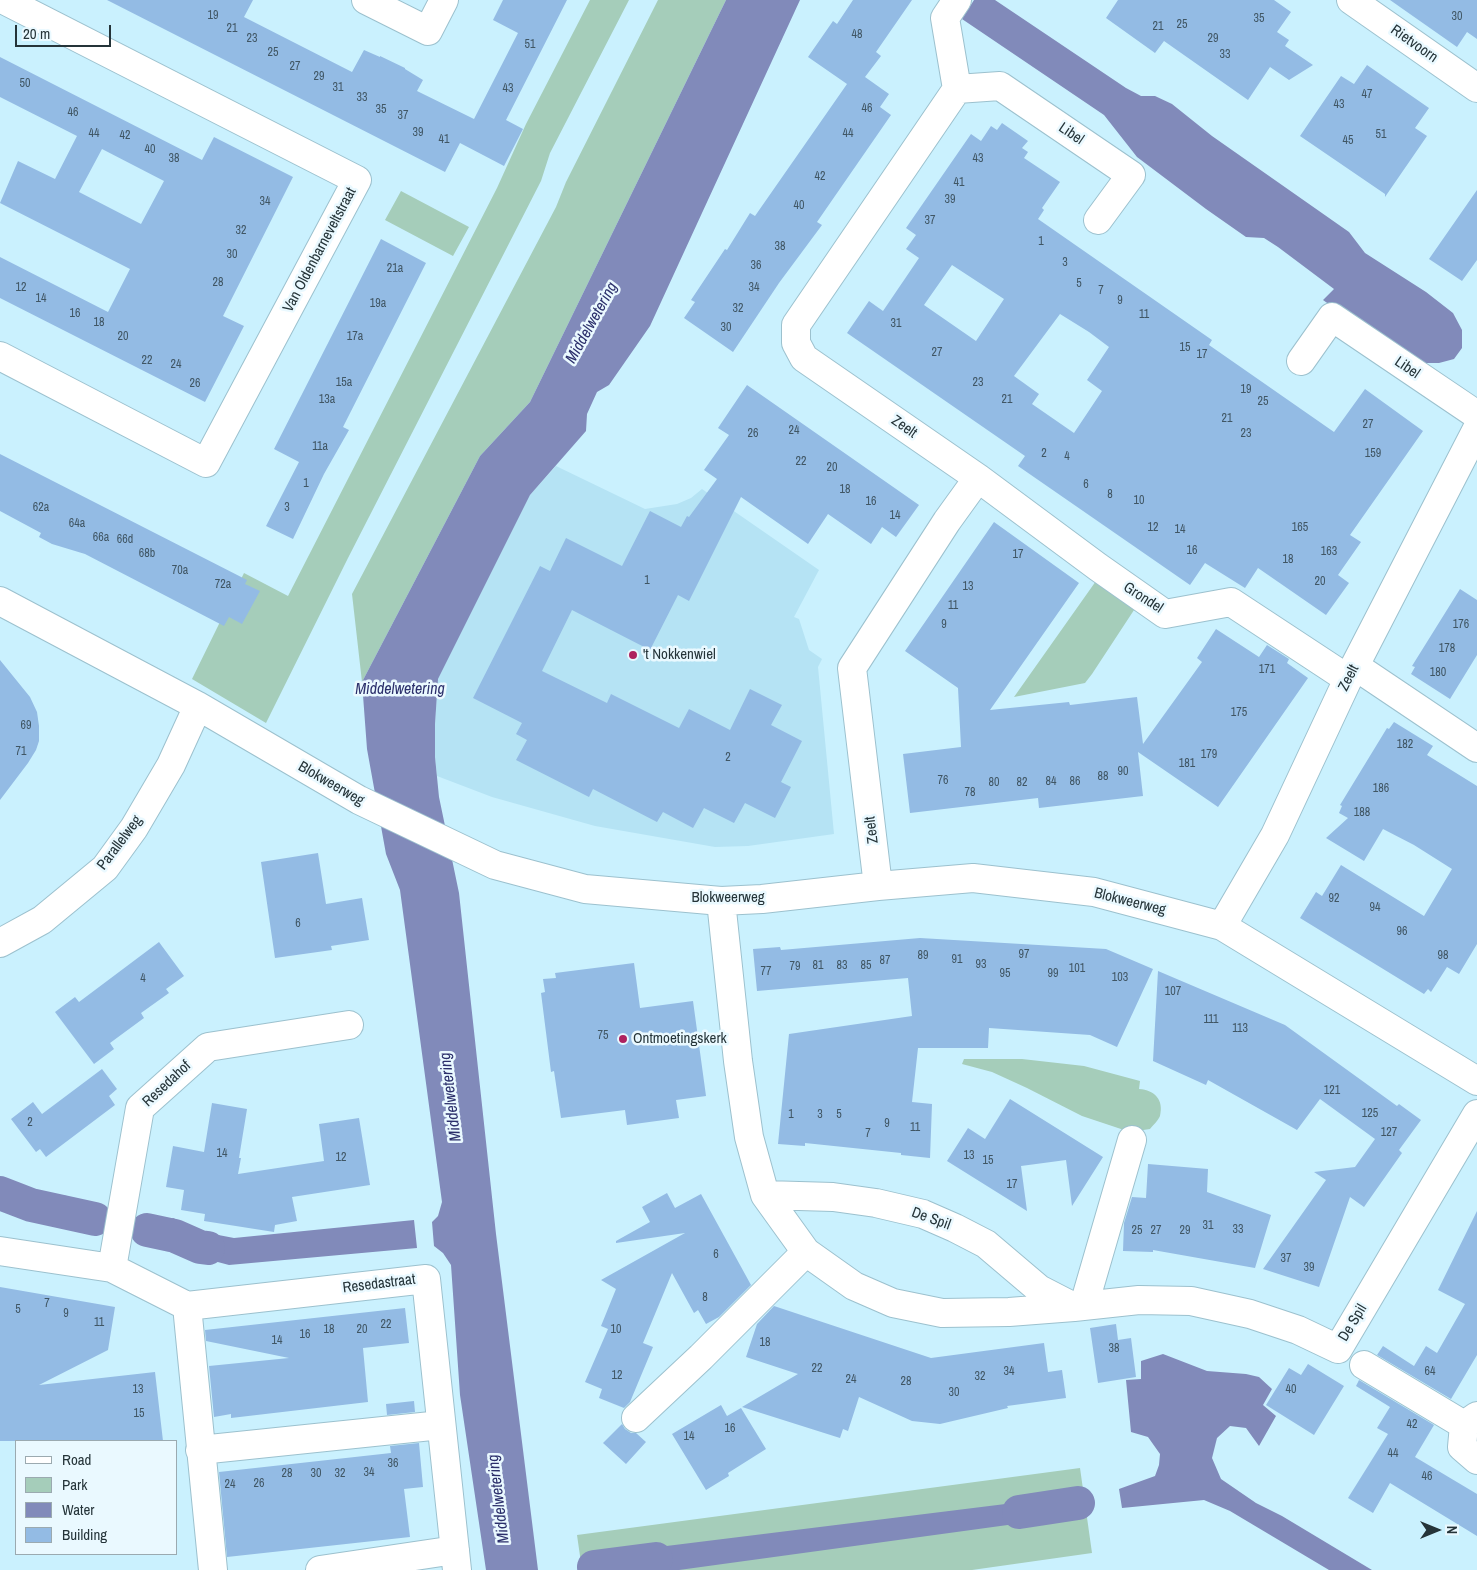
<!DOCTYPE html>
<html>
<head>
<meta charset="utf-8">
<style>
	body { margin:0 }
	#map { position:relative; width:1477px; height:1570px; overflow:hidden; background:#caf1fe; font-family:"Archivo Narrow",sans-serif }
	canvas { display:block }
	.legend { position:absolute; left:15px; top:1440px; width:162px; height:115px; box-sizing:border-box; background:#eaf9ff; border:1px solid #9baab0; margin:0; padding:6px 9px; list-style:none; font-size:15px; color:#253439 }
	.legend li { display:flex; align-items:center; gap:10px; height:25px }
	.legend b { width:25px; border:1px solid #9baab0 }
	.north { position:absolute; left:1412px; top:1505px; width:50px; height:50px; -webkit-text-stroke:4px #eaf9ff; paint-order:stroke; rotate:90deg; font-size:14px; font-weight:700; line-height:20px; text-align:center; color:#253439 }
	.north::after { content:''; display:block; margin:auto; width:18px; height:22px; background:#253439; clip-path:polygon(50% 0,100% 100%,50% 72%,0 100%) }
	.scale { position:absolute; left:15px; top:25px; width:96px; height:22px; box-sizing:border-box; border:2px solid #253439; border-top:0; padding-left:6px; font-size:15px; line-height:18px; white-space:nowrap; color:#253439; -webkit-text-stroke:4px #eaf9ff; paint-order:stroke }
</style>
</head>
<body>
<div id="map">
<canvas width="1477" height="1570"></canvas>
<ul class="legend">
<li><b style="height:6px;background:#fff"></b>Road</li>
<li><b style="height:14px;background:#a5cdba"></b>Park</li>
<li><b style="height:14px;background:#818aba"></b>Water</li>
<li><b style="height:14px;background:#93bbe4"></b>Building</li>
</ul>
<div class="north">N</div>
<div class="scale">20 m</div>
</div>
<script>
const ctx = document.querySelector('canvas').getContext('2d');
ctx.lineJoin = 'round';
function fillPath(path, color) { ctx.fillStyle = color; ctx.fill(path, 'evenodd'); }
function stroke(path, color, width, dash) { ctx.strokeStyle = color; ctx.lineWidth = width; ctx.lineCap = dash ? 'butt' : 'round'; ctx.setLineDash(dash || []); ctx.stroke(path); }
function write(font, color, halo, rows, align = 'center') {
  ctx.font = font + ' "Archivo Narrow",sans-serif'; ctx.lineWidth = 5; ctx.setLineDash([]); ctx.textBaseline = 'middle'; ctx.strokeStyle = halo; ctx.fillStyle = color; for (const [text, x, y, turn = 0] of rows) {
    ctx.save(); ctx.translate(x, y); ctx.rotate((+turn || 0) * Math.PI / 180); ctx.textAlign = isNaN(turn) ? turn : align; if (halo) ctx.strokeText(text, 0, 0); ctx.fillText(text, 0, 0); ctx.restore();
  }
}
const built = new Path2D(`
	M556,466l89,43 32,-5 14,-6 11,-9 117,81 -25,47 5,2 10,31 13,9 -4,8 16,167 -86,12 -33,1 -120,-21 -103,-29 -55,-21 -2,-19v-33l3,-45 92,-184z`);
const green = new Path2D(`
	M590,0h39l-79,153 -9,28 -193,377 -82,165 -74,-44 52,-106 44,23 209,-408 29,-64z
	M658,0h68l-196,402 -50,54 -118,226 -10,-88 204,-387 10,-25z
	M401,191l68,36 -16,29 -68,-36z
	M1096,581l40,26 -44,67 -7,9 -71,14z
	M964,1059h58l62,7 56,15 -1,8c16,1 25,11 21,27 -2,5 -7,9 -10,13l-20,3 -48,-16 -55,-28 -35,-16 -30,-8z
	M1080,1468l12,85 -120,17h-390l-5,-35z`);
const water = new Path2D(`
	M726,0h74l-150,326 -41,59 -12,7 -10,22 -1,17 -56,64 -92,184 -3,45v33l4,40 20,96 37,341 42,336h-52l-26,-175 -9,-130 -8,-12 -9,-7 -2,-24 6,-6 4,-14 -42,-312 -14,-36 -19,-105 -5,-67 118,-226 50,-54z
	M974,0h21l131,88 15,8h14l17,8 40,32 137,96 16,21 61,39 27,21 9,17v18l-8,11 -15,4h-21l-20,-9 -75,-54 11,-11 -56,-42 -14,-9 -18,-1 -40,-28 -69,-52 -33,-42 -142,-96z
	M0,1181l10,7 57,8 8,11 -9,16 -66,-13z
	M173,1218l35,15 26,5 180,-18 3,28 -188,17 -30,-8 -32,-18 -5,-8 3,-9z
	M1163,1354l44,17 39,3 13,3 13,12 -9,16 13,11 -17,30 -13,-18 -16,-2 -13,12 -5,20 9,21 35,24 26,13 90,54h-43l-99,-59 -26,-11 -82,8 -3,-19 36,-13 4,-11 1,-11 -12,-17 -17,-5 -5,-52 15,-1v-18z
	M1062,1497l4,20 -387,53h-68l-1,-17z`);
const canal = new Path2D(`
	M0,1193l31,12 64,14
	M147,1230l28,6 25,11 8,1
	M1019,1512l59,-9
	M594,1567l62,-8`);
const building = new Path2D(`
	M107,0h146l-9,17 108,55 12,-22 16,7v-1l25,12v1l18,11 -6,11 57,28 44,-86 -25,-13 10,-20h64l-61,120 17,9 -19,37 -44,-23 -15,29z
	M853,0h59l-36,52 5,4 -16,21 24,17 -9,13 11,8 -74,107 5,3 -43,58 -46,69 -49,-34 11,-16 -4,-2 34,-51 2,1 23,-37 5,3 92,-132 -39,-27 25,-36 4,3z
	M1118,0h156l17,12 -14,20 12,8 -4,6 28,19 -24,15 -19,-13 -22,33 -84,-59 -9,12 -49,-35z
	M1390,0h87v39l-10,-7 -10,15z
	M0,57l202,103 12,-23 79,40 -70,139 21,10 -39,76 -205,-104v-41l108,55 22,-43 -130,-66 18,-42 37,18 22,-43 -77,-39zM102,149l62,32 -23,43 -62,-32z
	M1367,65l62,43 -14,20 12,8 -42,61v-3l-85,-58 41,-60 13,8z
	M1002,123l26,18 -6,7 6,4 -4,6 36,24 -18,26 2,2 -6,9 174,121 -3,5 125,87 31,-43 58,42 -73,104 11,7 -23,33 11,8 -23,32 -68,-47 -13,20 -40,-25 -15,22 -172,-119 7,-10 -178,-123 22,-32 14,10 36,-53 -13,-9 10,-14 -10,-7 65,-94 10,7 10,-15 6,4zM952,265l52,34 -28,42 -52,-36zM1060,314l29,18 20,15 -22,33 15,11 -28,42 -42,-29 7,-10 -25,-18z
	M1477,190v70l-15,21 -33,-22z
	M381,239l45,24 -83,164 6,3 -25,44 -31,65 -27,-13 33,-64 -25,-13z
	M747,385l172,120 -23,32 -14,-10 -11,17 -43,-30 -20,30 -67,-47 -52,104 -11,-6 -28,55 -78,-40 -30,61 65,32 4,-9 68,34 10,-19 41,21 20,-41 32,16 -11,20 31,16 -21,41 10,5 -16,31 -30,-15 -11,20 -30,-15 -11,20 -30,-16 -6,10 -64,-33 -4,8 -73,-37 11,-20 -11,-6 6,-11 -49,-25 67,-132 10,5 16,-33 56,28 28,-55 31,16 6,-11 2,1 28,-38 -13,-9 25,-35 -11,-7z
	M0,454l247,126 -2,4 15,7 -18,33 -13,-7 -5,9 -139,-72 -33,-10 -13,-7 2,-4 -41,-22z
	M994,522l85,61 -89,127 79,-8 1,3 67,-8 6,47 59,-82 -5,-4 19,-29 43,28 8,-12 22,14 -2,4 21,15 -90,129 -80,-55 5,44 -104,12 -1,-10 -128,15 -7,-59 58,-7 -3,-59 -53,-37z
	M1460,589l17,11v55l-27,44 -39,-25 4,-7 -3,-1z
	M0,660l30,37 7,15 2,14v15l-3,9 -8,13 -28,37z
	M1394,722l39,24 -6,9 50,31v158l-18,30 -12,-7 -16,25 -3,-3 -4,5 -124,-76 16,-26 6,4 19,-31 83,51 28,-47 -38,-24 -31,-16 -19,32 -38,-23 22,-20 -9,-5 3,-7 -2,-1 47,-77 2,1z
	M318,853l8,51 36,-6 7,42 -38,6 1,4 -57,8 -14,-96z
	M920,938l186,11 47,20 -36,78 -27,-12 -101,-7 -1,20h-70l-6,54 20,2 -2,54 -29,-3v-2l-96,-10v3l-27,-2 11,-110 123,-18 -4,-38 -151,13 -4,-42 27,-2 1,3z
	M159,942l25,34 -18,13 3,4 -28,20 3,5 -34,25 4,6 -20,15 -39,-52 20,-15 4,5z
	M634,963l6,45 53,-7 13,95 -30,4 3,18 -52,7 -2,-15 -64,8 -7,-47 -3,1 -10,-79 4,-1 -2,-13 13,-1 -1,-5z
	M1158,971l127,54 112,81 2,-2 22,16 -22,30 3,3 -38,54 -14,-10 -31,90 -56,-18 63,-89 -12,-8 41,-5 20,-28 -55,-40 -23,31 -89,-50 -2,5 -53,-24z
	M102,1069l15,20 -8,7 6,9 -69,52 -6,-8 -4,3 -25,-33 22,-17 9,12z
	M1010,1099l93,58 -31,49 -6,-46 -45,6 6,45 -80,-50 21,-33 17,11z
	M212,1103l35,6 -8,49h2l-3,16 86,-13 -5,-37 40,-6 11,67 -78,12 5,24 -22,4 -1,7 -70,-11 1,-7 -24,-4 3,-20 -18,-3 7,-41 31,6z
	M1148,1164l60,5 -1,23 64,23 -16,53 -102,-18v2l-30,-1 1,-28 8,-26 14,1z
	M667,1193l8,15 26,-14 50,91 -32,32 -13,7 -8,-14 -4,3 -22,-40 -29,70 10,4 -23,55 -6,6 -25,-10 3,-9 -17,-7 23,-53 -7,-3 15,-37 -15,-9 84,-47 -69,10v-2l34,-19 -8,-15z
	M1477,1211v144l-26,44 -74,-44 6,-9 31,20 12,-20 11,7 28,-49 -27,-14z
	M0,1287l115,20 -7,43 -69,35 116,-13 8,69h-163z
	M774,1306l157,52 113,-15 4,29 14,-2 4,28 -59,8 1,2 -68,16 -28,-3 -53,-24 -11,34 -5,-2 -3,9 -98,-31 56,-33 -52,-17 11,-33z
	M405,1308l4,35 -46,5 5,54 -137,16v-4l-17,3 -5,-51 80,-8 -83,-17 -1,-11z
	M1116,1324l2,16 13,-2 5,39 -38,6 -8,-55z
	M1308,1364l36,22 -30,49 -48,-30 23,-37 12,7z
	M1359,1380l75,45 -19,32 62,37v42l-87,-53 -17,30 -25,-15 40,-64 -11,-6 13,-21 -34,-21z
	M414,1401l1,11 -28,3 -1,-11z
	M721,1405l6,11 14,-8 25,41 -38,24 1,3 -23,14 -34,-56z
	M622,1424l3,5 6,4h5l10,9 -20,22 -23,-21z
	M419,1443l4,44 -19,2 6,48 -183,20 -8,-85 172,-19 -1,-7z`);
const minor = new Path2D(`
	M366,0l62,31 16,-31
	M1351,0l126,88
	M957,89l43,-3 131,89 -33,45
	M0,356l206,107 151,-283 -353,-180
	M1301,361l31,-44 145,98
	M978,478l120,89 67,47 66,-12 117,77
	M0,601l198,105 161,94 136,65 90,24 136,12 41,-2 116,-13 95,-8 121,14 128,34 255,155
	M1355,666l122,82
	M878,886l-26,-218 95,-147 31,-43 -174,-120 -8,-15v-18l161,-236 -12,-71 12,-18
	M721,901l17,160 11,76 16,58 41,57 48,34 39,17 49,10 67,-1 65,-5 65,-7 52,1 59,13 48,16 40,19 139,-235
	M1222,926l53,-91 73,-156 129,-250
	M0,943l42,-23 63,-52 29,-40 37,-63 27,-59
	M765,1195l68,2 43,6 47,11 32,14 31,16 53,45 35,18
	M0,1251l112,17 75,38 239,-27 31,291
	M112,1268l28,-160 68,-61 141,-22
	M1084,1305l48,-165
	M187,1306l26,264
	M1364,1365l100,60
	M1477,1416l-13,9 -2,22 15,13
	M636,1418l65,-61 105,-105
	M200,1450l241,-25
	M320,1570l135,-20`);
const markers = [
	[633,655,5,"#ae225f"],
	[623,1039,5,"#ae225f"]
];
const numberNames = [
	["19",213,16],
	["30",1457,17],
	["35",1259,19],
	["25",1182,25],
	["21",1158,27],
	["21",232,29],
	["48",857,35],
	["23",252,39],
	["29",1213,39],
	["51",530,45],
	["25",273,53],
	["33",1225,55],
	["27",295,67],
	["29",319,77],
	["50",25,84],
	["31",338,88],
	["43",508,89],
	["47",1367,95],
	["33",362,98],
	["43",1339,105],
	["46",867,109],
	["35",381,110],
	["46",73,113],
	["37",403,116],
	["39",418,133],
	["44",94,134],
	["44",848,134],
	["51",1381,135],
	["42",125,136],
	["41",444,140],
	["45",1348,141],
	["40",150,150],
	["38",174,159],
	["43",978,159],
	["42",820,177],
	["41",959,183],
	["39",950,200],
	["34",265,202],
	["40",799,206],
	["37",930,221],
	["32",241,231],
	["1",1041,242],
	["38",780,247],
	["30",232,255],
	["3",1065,263],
	["36",756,266],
	["21a",395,269],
	["28",218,283],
	["5",1079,284],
	["12",21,288],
	["34",754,288],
	["7",1101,291],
	["14",41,299],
	["9",1120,301],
	["19a",378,304],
	["32",738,309],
	["16",75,314],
	["11",1144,315],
	["18",99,323],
	["31",896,324],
	["30",726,328],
	["20",123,337],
	["17a",355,337],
	["15",1185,348],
	["27",937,353],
	["17",1202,355],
	["22",147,361],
	["24",176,365],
	["15a",344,383],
	["23",978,383],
	["26",195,384],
	["19",1246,390],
	["13a",327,400],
	["21",1007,400],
	["25",1263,402],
	["21",1227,419],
	["27",1368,425],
	["24",794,431],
	["26",753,434],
	["23",1246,434],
	["11a",320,447],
	["2",1044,454],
	["159",1373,454],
	["4",1067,457],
	["22",801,462],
	["20",832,468],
	["1",306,484],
	["6",1086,485],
	["18",845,490],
	["8",1110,495],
	["10",1139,501],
	["16",871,502],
	["62a",41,508],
	["3",287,508],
	["14",895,516],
	["64a",77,524],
	["12",1153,528],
	["165",1300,528],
	["14",1180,530],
	["66a",101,538],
	["66d",125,540],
	["16",1192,551],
	["163",1329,552],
	["68b",147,554],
	["17",1018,555],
	["18",1288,560],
	["70a",180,571],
	["1",647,581],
	["20",1320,582],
	["72a",223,585],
	["13",968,587],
	["11",953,606],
	["9",944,625],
	["176",1461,625],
	["178",1447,649],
	["171",1267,670],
	["180",1438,673],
	["175",1239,713],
	["69",26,726],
	["182",1405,745],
	["71",21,752],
	["179",1209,755],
	["2",728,758],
	["181",1187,764],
	["90",1123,772],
	["88",1103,777],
	["76",943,781],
	["84",1051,782],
	["86",1075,782],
	["80",994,783],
	["82",1022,783],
	["186",1381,789],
	["78",970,793],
	["188",1362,813],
	["92",1334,899],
	["94",1375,908],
	["6",298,924],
	["96",1402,932],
	["97",1024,955],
	["89",923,956],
	["98",1443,956],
	["91",957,960],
	["87",885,961],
	["93",981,965],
	["81",818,966],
	["83",842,966],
	["85",866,966],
	["79",795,967],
	["101",1077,969],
	["77",766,972],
	["95",1005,974],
	["99",1053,974],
	["103",1120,978],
	["4",143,979],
	["107",1173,992],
	["111",1211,1020],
	["113",1240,1029],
	["75",603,1036],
	["121",1332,1091],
	["125",1370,1114],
	["1",791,1115],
	["3",820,1115],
	["5",839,1115],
	["2",30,1123],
	["9",887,1124],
	["11",915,1128],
	["127",1389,1133],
	["7",868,1134],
	["14",222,1154],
	["13",969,1156],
	["12",341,1158],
	["15",988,1161],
	["17",1012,1185],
	["31",1208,1226],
	["33",1238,1230],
	["25",1137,1231],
	["27",1156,1231],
	["29",1185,1231],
	["6",716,1255],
	["37",1286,1259],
	["39",1309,1268],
	["8",705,1298],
	["7",47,1304],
	["5",18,1310],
	["9",66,1314],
	["11",99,1323],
	["22",386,1325],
	["18",329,1330],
	["20",362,1330],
	["10",616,1330],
	["16",305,1335],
	["14",277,1341],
	["18",765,1343],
	["38",1114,1349],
	["22",817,1369],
	["34",1009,1372],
	["64",1430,1372],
	["12",617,1376],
	["32",980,1377],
	["24",851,1380],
	["28",906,1382],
	["13",138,1390],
	["40",1291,1390],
	["30",954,1393],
	["15",139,1414],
	["42",1412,1425],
	["16",730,1429],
	["14",689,1437],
	["44",1393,1454],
	["36",393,1464],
	["34",369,1473],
	["28",287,1474],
	["30",316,1474],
	["32",340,1474],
	["46",1427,1477],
	["26",259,1484],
	["24",230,1485]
];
const streetNames = [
	["Rietvoorn",1414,44,35],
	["Libel",1071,134,34],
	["Van Oldenbarneveltstraat",320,250,-62],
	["Libel",1407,368,34],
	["Zeelt",904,427,35],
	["Grondel",1143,598,33],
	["Zeelt",1349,678,-63],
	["Blokweerweg",331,784,30],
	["Zeelt",872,830,-97],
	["Parallelweg",120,843,-53],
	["Blokweerweg",728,898],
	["Blokweerweg",1130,902,14],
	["Resedahof",167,1084,-43],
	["De Spil",931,1219,20],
	["Resedastraat",379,1284,-7],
	["De Spil",1353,1323,-59]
];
const poiNames = [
	["'t Nokkenwiel",643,655],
	["Ontmoetingskerk",633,1039]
];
const waterNames = [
	["Middelwetering",592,323,-61],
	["Middelwetering",400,690],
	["Middelwetering",451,1097,-97],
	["Middelwetering",499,1499,-97]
];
fillPath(built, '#b5e3f4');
fillPath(green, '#a5cdba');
fillPath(water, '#818aba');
stroke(canal, '#818aba', 34);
fillPath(building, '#93bbe4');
stroke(minor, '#9cc1ce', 30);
stroke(minor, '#fff', 28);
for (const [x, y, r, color] of markers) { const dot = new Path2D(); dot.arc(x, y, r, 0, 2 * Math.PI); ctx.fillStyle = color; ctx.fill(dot); stroke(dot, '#eaf9ff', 2); }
write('12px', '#405664', null, numberNames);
write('15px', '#253439', '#eaf9ff', streetNames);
write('15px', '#253439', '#eaf9ff', poiNames, 'left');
write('italic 16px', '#2b2f6b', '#eaf9ff', waterNames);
</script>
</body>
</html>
